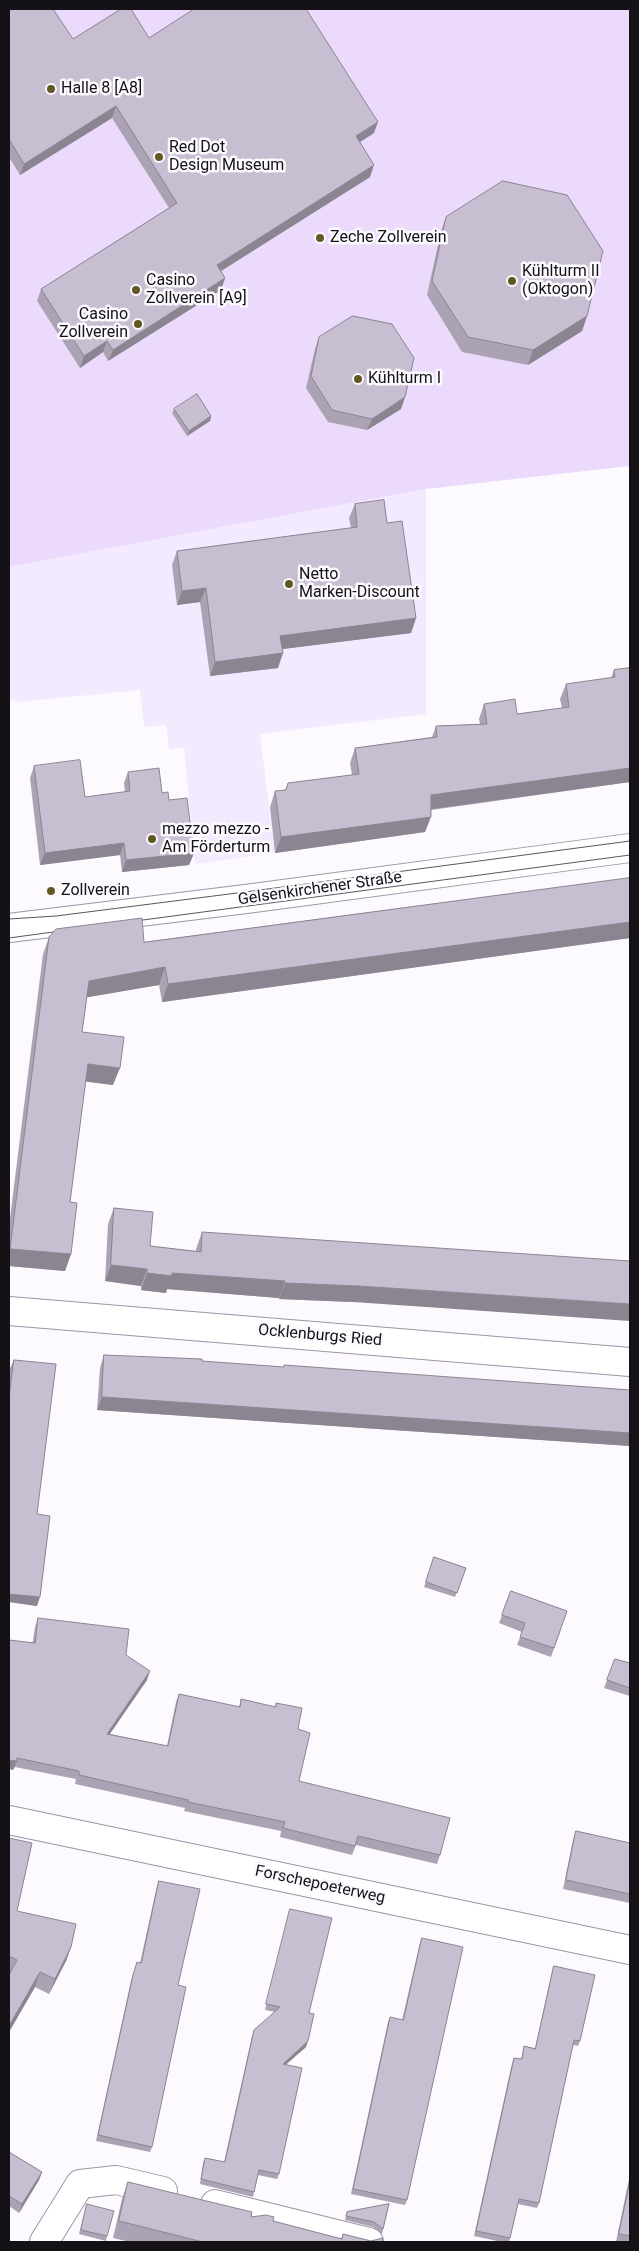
<!DOCTYPE html>
<html>
<head>
<meta charset="utf-8">
<style>
	body { margin:0 }
	#map { position:relative; width:639px; height:2251px; overflow:hidden; background:#fcfafe; font-family:Roboto,sans-serif }
	canvas { display:block }
	.frame { position:absolute; inset:0; border:10px solid #141117; pointer-events:none }
</style>
</head>
<body>
<div id="map">
<canvas width="639" height="2251"></canvas>
<div class="frame"></div>
</div>
<script>
const ctx = document.querySelector('canvas').getContext('2d');
ctx.lineJoin = 'round';
function fillPath(path, color) { ctx.fillStyle = color; ctx.fill(path, 'evenodd'); }
function stroke(path, color, width, dash) { ctx.strokeStyle = color; ctx.lineWidth = width; ctx.lineCap = dash ? 'butt' : 'round'; ctx.setLineDash(dash || []); ctx.stroke(path); }
function write(font, color, halo, rows, align = 'center') {
  ctx.font = font + ' Roboto,sans-serif'; ctx.lineWidth = 5; ctx.setLineDash([]); ctx.textBaseline = 'middle'; ctx.strokeStyle = halo; ctx.fillStyle = color; for (const [text, x, y, turn = 0] of rows) {
    ctx.save(); ctx.translate(x, y); ctx.rotate((+turn || 0) * Math.PI / 180); ctx.textAlign = isNaN(turn) ? turn : align; if (halo) ctx.strokeText(text, 0, 0); ctx.fillText(text, 0, 0); ctx.restore();
  }
}
const built = new Path2D(`
	M426,489v225l-166,20 15,119 -80,11 -11,-116 -15,1 -3,-24 -22,2 -4,-37 -122,12 -9,-3v-132z`);
const green = new Path2D(`
	M9,9h621v457l-204,23 -417,78z`);
const minor = new Path2D(`
	M9,1311l621,51
	M9,1820l621,130
	M215,2204l154,38
	M44,2242l36,-58 36,-4 47,11`);
const secondary = new Path2D(`
	M9,928l237,-29 384,-51`);
const tram = new Path2D(`
	M9,919l47,-3 189,-24 385,-51
	M128,922l502,-67
	M9,938l59,-8`);
const wall = new Path2D(`
	M9,9l64,30 76,-1 225,95 -14,9 10,35 -149,94 4,7 -4,12 -113,71 -5,-9 -23,16 -43,-67 4,-12 128,-81 -57,-90 -92,57 -11,-18z
	M446,217l141,99 -5,15 -54,34 -66,-13 -35,-57 14,-64z
	M319,337l86,60 -4,12 -34,21 -39,-8 -22,-34 9,-39z
	M174,409l37,7 -1,5 -23,15 -15,-23z
	M355,504l32,19 29,95 -5,15 -129,16 -4,19 -68,8 -10,-74 -23,3 -5,-40 5,-14 174,-23 -2,-10z
	M630,668v114l-199,28 -6,22 -150,21 -5,-46 5,-16 10,-1 3,-7 64,-8 -2,-12 5,-15 77,-11 4,-11 44,-2 -1,-5 5,-15 33,10 45,-6 -2,-9 6,-15 45,-6 3,-8z
	M34,766l51,31 40,-5 -1,-9 4,-11 34,21 7,7 25,53 -5,12 -67,7 -2,-17 -80,10 -10,-87z
	M630,878v60l-468,64 -3,-17 -72,12 -5,35 31,53 -28,-4 -15,121 1,52 -6,17 -56,-5v-40l34,-272 6,-17 95,5z
	M114,1208l36,38 46,5v-2l6,-17 151,70 -74,-3v-1l-112,-9 -1,4 -25,-3v-4l-36,-5 3,-57z
	M104,1355l526,35v56l-533,-36 3,-42z
	M14,1360l23,246 -28,-4v-220l1,-14z
	M434,1557l32,11 -11,29 -31,-10z
	M511,1591l56,20 -16,46 -34,-12 5,-13 -23,-9z
	M38,1618l88,37 21,25 -37,54 57,12 9,-44 3,-8 60,13 2,-8 34,8 1,-4 22,26 1,52 141,74 -3,9 -81,-19 -4,10 -72,-18 1,-6 -97,-20 1,-3 -110,-24 1,-5 -61,-12 -2,3 22,-143z
	M615,1659l15,4v33l-26,-8z
	M576,1831l54,12v60l-67,-14 10,-49z
	M9,1838l8,73 54,36 -5,14 -17,33 -14,-7 -26,45z
	M159,1881l19,104 -26,162 -2,5 -54,-11 35,-160 6,-19 3,1 17,-77z
	M290,1909l19,104 -3,34 -20,17 -7,110 -2,5 -19,-4 -4,17 -1,5 -53,-13 3,-21 2,-5 19,4 28,-126 2,-6 21,-18 -10,-2z
	M422,1938l-15,262 -2,5 -54,-11 37,-172 2,-5 12,3 18,-77z
	M554,1966l26,75 -2,5 -5,-1 -34,158 -2,5 -19,-4 -9,38h-7l-28,-6 38,-173 2,-5 7,1 3,-13 11,2 17,-76z
	M9,2152l33,20 -3,8 -20,33 -10,-7z
	M630,2174v68h-14z
	M128,2182l123,35 22,4 68,18 2,-5 28,7 11,1h-252l-17,-4 9,-39z
	M87,2204l20,32 -1,5 -27,-7z
	M389,2204l-7,30 -9,-7 -28,-7 2,-8z`);
const shadedWall = new Path2D(`
	M116,106l-4,12 -92,57 4,-11z
	M378,122l-4,11 -22,14 4,-11z
	M374,165l-4,12 -157,99 4,-11z
	M225,278l-4,12 -113,71 5,-11z
	M587,316l-5,15 -54,34 5,-15z
	M107,341l-4,11 -23,16 4,-12z
	M405,397l-4,12 -34,21 5,-11z
	M211,416l-1,5 -23,15 2,-5z
	M206,588l-6,14 -23,3 5,-14z
	M416,618l-5,15 -136,17 5,-14z
	M283,653l-5,15 -68,8 5,-14z
	M630,768v14l-205,28 6,-15z
	M431,817l-6,15 -150,21 6,-16z
	M124,843l-4,12 -80,10 5,-12z
	M194,853l-5,12 -67,7 4,-12z
	M630,922v16l-468,64 6,-18z
	M165,967l-6,18 -76,13 6,-17z
	M88,1064l32,4 -7,17 -32,-4z
	M10,1249l61,5 -6,17 -56,-5v-14z
	M111,1265l36,4 -6,17 -36,-5z
	M147,1273h25l113,8 -6,17 -112,-9 -1,4 -25,-3z
	M285,1283l74,3 271,18v17l-277,-19 -74,-3z
	M102,1397l528,36v13l-533,-36z
	M9,1594l31,3 -3,9 -28,-4z
	M150,1671l-3,9 -43,62 3,-8z
	M9,1760l8,1 -4,9 -4,-1z
	M71,1947l-5,14 -17,33 6,-15z
	M40,1972l-5,15 -26,45v-6z
	M308,2041l-2,6 -25,22 2,-5z
	M42,2172l-3,8 -20,33 3,-9z`);
const building = new Path2D(`
	M9,9h44l20,30 48,-30h10l18,29 45,-29h112l72,113 -22,14 18,29 -157,100 8,13 -112,72 -6,-9 -23,15 -43,-67 136,-86 -61,-97 -92,58 -15,-25z
	M503,181l64,14 36,56 -16,65 -54,34 -65,-13 -36,-56 14,-64z
	M353,316l39,8 22,34 -9,39 -33,22 -40,-9 -21,-34 8,-39z
	M197,394l14,22 -22,15 -15,-22z
	M384,500l3,23 15,-2 14,97 -136,18 3,17 -68,9 -9,-74 -24,3 -5,-40 180,-24 -2,-23z
	M630,668v100l-199,27v22l-150,20 -6,-46 11,-1 2,-7 71,-9 -4,-26 82,-11 -1,-11 51,-2 -3,-20 31,-5 2,15 52,-7 -3,-23 49,-7 -1,-7z
	M80,760l5,37 45,-6 -2,-19 31,-4 3,25 6,-1 1,8 18,-2 7,55 -68,7 -2,-17 -79,10 -11,-87z
	M630,878v44l-462,62 -3,-17 -76,14 -7,51 42,5 -4,31 -32,-4 -18,138 7,1 -6,51 -61,-5 39,-312 7,-8 86,-11 2,24z
	M114,1208l39,4 -3,34 51,6 1,-20 428,29v43l-271,-18 -74,-3v-2l-113,-8v3l-25,-3v-4l-36,-4z
	M104,1355l98,4v2l82,6v-2l346,25v43l-528,-36z
	M14,1360l42,4 -19,150 13,2 -10,81 -31,-3v-196z
	M434,1557l32,11 -9,25 -31,-11z
	M511,1591l56,20 -13,37 -34,-11 5,-14 -23,-8z
	M38,1618l91,11 -3,26 24,16 -43,63 61,12 11,-52 61,13 1,-8 35,8v-4l26,5 -4,21 12,4 -11,48 151,37 -10,37 -82,-19 -3,10 -72,-18 2,-6 -97,-20v-2l-109,-25v-4l-62,-13v3l-8,-1v-120l26,3z
	M615,1659l15,4v25l-23,-8z
	M576,1831l54,12v51l-64,-14z
	M9,1838l23,5 -15,68 59,13 -5,23 -16,32 -15,-7 -31,54v-51l8,-15 -8,-4z
	M159,1881l41,8 -22,96 8,2 -34,160 -54,-12 35,-160 4,-13 4,1z
	M290,1909l42,9 -23,95 5,1 -6,27 -25,23 19,4 -23,106 -20,-4 -5,22 -53,-13 4,-21 20,4 29,-132 26,-23 -14,-3z
	M422,1938l41,9 -56,253 -54,-11 37,-172 13,3z
	M554,1966l41,9 -15,66 -6,-1 -35,163 -20,-4 -9,39 -34,-7 38,-173 8,1 2,-13 11,3z
	M9,2152l33,20 -20,32 -13,-8z
	M630,2181v55l-11,-2z
	M128,2182l124,30 -1,5 15,-2 8,2 -1,4 69,18 1,-5 28,7 12,-3 -1,4h-179l-84,-21z
	M87,2204l27,7 -7,25 -26,-6z
	M389,2204l-6,25 -9,-7 -28,-6 1,-4z`);
const markers = [
	[51,89,5,"#625824"],
	[159,157,5,"#625824"],
	[320,238,5,"#625824"],
	[512,281,5,"#625824"],
	[136,290,5,"#625824"],
	[138,324,5,"#625824"],
	[358,379,5,"#625824"],
	[289,584,5,"#625824"],
	[152,839,5,"#625824"],
	[51,891,5,"#625824"]
];
const poiNames = [
	["Halle 8 [A8]",61,89],
	["Red Dot",169,148],
	["Design Museum",169,166],
	["Zeche Zollverein",330,238],
	["Kühlturm II",522,272],
	["(Oktogon)",522,290],
	["Casino",146,281],
	["Zollverein [A9]",146,299],
	["Casino",128,315,"right"],
	["Zollverein",128,333,"right"],
	["Kühlturm I",368,379],
	["Netto",299,575],
	["Marken-Discount",299,593],
	["mezzo mezzo -",162,830],
	["Am Förderturm",162,848],
	["Zollverein",61,891]
];
const streetNames = [
	["Gelsenkirchener Straße",320,889,-8],
	["Ocklenburgs Ried",320,1336,5],
	["Forschepoeterweg",320,1885,12]
];
fillPath(built, '#f4eaff');
fillPath(green, '#ecdafd');
stroke(minor, '#9d94a5', 30);
stroke(secondary, '#9d94a5', 30);
stroke(minor, '#fff', 28);
stroke(secondary, '#fff', 28);
stroke(tram, '#5a575d', 1);
fillPath(wall, '#aba3b4');
fillPath(shadedWall, '#8b8592');
fillPath(building, '#c7bed1');
stroke(building, '#8b8592', 1);
for (const [x, y, r, color] of markers) { const dot = new Path2D(); dot.arc(x, y, r, 0, 2 * Math.PI); ctx.fillStyle = color; ctx.fill(dot); stroke(dot, '#fcfafe', 2); }
write('16px', '#141117', '#fcfafe', poiNames, 'left');
write('16px', '#141117', '#fcfafe', streetNames);
</script>
</body>
</html>
